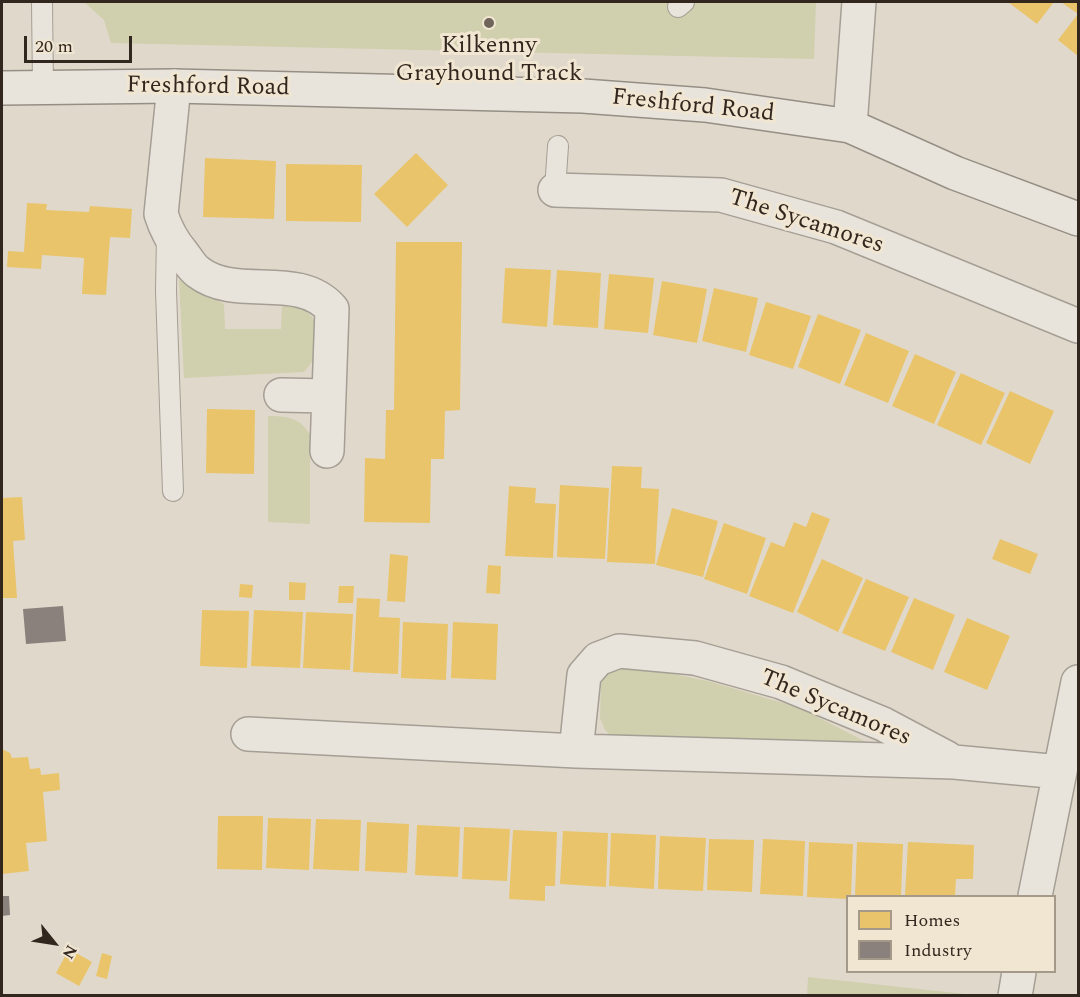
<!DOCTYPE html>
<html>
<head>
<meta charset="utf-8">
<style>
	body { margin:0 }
	#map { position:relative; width:1080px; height:997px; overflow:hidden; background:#e0d9cb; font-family:Spectral,serif }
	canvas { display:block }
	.frame { position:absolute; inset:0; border:3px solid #32271e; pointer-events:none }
	.legend { position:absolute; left:846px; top:895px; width:210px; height:78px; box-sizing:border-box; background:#f1e6d1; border:2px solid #a59a89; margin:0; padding:8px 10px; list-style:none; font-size:18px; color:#32271e }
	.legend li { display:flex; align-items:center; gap:12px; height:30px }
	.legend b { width:30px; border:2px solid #a59a89 }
	.north { position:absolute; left:24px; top:913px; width:60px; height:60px; -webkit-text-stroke:4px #f1e6d1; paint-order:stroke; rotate:120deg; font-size:16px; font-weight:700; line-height:24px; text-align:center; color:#32271e }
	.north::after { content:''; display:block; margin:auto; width:21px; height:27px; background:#32271e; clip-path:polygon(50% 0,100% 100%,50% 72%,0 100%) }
	.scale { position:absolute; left:24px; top:36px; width:108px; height:27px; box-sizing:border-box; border:3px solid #32271e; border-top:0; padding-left:8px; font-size:18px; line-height:21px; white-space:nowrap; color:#32271e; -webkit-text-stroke:4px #f1e6d1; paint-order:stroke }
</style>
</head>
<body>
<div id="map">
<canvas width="1080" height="997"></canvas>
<div class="frame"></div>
<ul class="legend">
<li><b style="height:16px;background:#e9c46a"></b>Homes</li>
<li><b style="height:16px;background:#8a817c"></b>Industry</li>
</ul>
<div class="north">N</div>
<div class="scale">20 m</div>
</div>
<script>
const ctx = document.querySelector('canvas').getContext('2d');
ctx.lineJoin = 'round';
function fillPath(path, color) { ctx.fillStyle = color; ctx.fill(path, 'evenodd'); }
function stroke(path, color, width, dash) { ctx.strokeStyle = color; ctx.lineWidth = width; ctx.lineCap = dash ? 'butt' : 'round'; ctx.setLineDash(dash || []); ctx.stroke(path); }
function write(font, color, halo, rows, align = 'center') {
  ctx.font = font + ' Spectral,serif'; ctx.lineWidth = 6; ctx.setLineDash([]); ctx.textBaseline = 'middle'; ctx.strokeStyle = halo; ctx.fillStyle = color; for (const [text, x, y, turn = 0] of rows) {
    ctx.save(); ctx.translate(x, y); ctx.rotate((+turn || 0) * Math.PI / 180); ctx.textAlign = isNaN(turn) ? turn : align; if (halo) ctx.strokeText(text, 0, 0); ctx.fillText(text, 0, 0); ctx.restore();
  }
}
const green = new Path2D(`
	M84,2h732l-2,57 -703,-16 -7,-23z
	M179,280l45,24 1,25h56l1,-25c40,0 48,43 22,68l-120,6z
	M268,416c18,0 32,1 42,19v89l-42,-2z
	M623,664l85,17 92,27 74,38 -259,-6 -10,-10 -5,-12 1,-34 7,-14z
	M808,977l167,18h-168z`);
const homes = new Path2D(`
	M1008,2h46l-17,22z
	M1061,2h17v54l-20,-16 20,-26z
	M416,153l32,32 -41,42 -33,-33z
	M205,158l71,3 -2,58 -71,-2z
	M286,164l76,1 -1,57 -75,-1z
	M27,203l20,1 -1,6 43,2 1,-6 42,3 -2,29 -20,-1 -4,58 -24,-1 2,-36 -42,-3 -1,14 -34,-2 1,-16 16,1z
	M396,242h66l-2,168 -15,1 -1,48h-13l-1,64 -66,-1 1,-64 20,1 1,-49h8z
	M505,268l46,2 -4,57 -45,-4z
	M557,270l44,3 -3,55 -45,-3z
	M609,274l45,4 -6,55 -44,-4z
	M662,281l45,8 -10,54 -44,-8z
	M714,288l44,10 -12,54 -44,-11z
	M766,302l45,14 -18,53 -44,-14z
	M818,314l43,16 -21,54 -42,-17z
	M866,333l43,18 -21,52 -44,-18z
	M915,354l41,18 -22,52 -42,-18z
	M961,373l44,20 -24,52 -44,-20z
	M1010,391l44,20 -24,53 -44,-21z
	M207,409l48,1 -1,64 -48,-1z
	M612,466l30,1 -1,21 18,1 -4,75 -48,-2z
	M560,485l49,3 -4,71 -48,-2z
	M509,486l27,2 -1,15 21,1 -3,54 -48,-2z
	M22,497l3,43 -12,1 4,57h-15v-100z
	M672,508l46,13 -15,56 -47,-12z
	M812,512l18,7 -37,94 -44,-17 22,-54 13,5 10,-25 12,5z
	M724,523l42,15 -19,56 -43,-15z
	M1000,539l38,15 -8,20 -38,-15z
	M390,554l18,2 -3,46 -18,-1z
	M822,559l41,19 -25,54 -41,-20z
	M488,565l13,1 -1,28 -14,-1z
	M866,579l43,18 -24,54 -43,-18z
	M289,582l17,1 -1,17h-16z
	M240,584l13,1 -1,13 -13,-1z
	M339,586h15l-1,17h-15z
	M357,598l23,1 -1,18 21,1 -2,56 -45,-2z
	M914,598l41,17 -22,55 -42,-18z
	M202,610l47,1 -2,57 -47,-2z
	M254,610l49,2 -3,56 -49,-2z
	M306,612l47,2 -3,56 -47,-2z
	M967,618l43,18 -23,54 -43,-18z
	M403,622l45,2 -2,56 -45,-2z
	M453,622l45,2 -2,56 -45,-2z
	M2,749l8,4 2,5 16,-1 2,12 10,-1 1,7 18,-2 1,17 -17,2 4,49 -21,2 3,28 -27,3z
	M218,816h45l-1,54 -45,-1z
	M268,818l43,1 -2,51 -43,-2z
	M316,819l45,1 -2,51 -46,-2z
	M367,822l42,2 -2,49 -42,-2z
	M417,825l43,2 -2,50 -43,-2z
	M464,827l46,2 -3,52 -45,-2z
	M513,830l44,2 -2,54h-10v15l-36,-2z
	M563,831l45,2 -2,54 -46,-3z
	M611,833l45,2 -2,54 -45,-3z
	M660,836l46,2 -3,53 -45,-2z
	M709,839l45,1 -2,52 -45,-2z
	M763,839l42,2 -2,55 -43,-2z
	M809,842l44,2 -2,52 -3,3 -41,-2z
	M857,842l46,2 -2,52h-46z
	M908,842l66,3 -1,34h-17l-1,17h-50z
	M69,949l23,13 -13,24 -23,-13z
	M102,953l10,3 -5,23 -11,-3z`);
const industry = new Path2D(`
	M63,606l3,35 -40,3 -3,-35z
	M2,896h7l1,19 -8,1z`);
const service = new Path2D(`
	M42,2l1,86
	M678,7l6,-5
	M555,190l3,-44
	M167,234l-1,57 7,200`);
const minor = new Path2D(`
	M174,86l-13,128c5,16 11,27 22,40 4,5 9,14 15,18 39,30 100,-2 134,37l-5,142
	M555,190l166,5 115,32 242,99
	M281,395l47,1
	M248,734l328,17 378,11 106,10
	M576,751l8,-76 14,-16 21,-8 76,7 86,24 102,42 64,34
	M1035,896l43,-214
	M1015,996l4,-24`);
const tertiary = new Path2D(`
	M850,126l9,-124`);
const secondary = new Path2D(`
	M2,88l172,-2 409,10 122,9 145,21 105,47 123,46`);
const markers = [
	[489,23,6,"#6f655b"]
];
const poiNames = [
	["Kilkenny",489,47],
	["Grayhound Track",489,75]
];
const streetNames = [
	["Freshford Road",208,88,1],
	["Freshford Road",693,107,6],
	["The Sycamores",806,223,18],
	["The Sycamores",835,709,23]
];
fillPath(green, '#d0cfae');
fillPath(homes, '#e9c46a');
fillPath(industry, '#8a817c');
stroke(service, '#a59e94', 22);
stroke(minor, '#a59e94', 36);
stroke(tertiary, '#a59e94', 36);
stroke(secondary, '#958e84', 36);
stroke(service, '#e8e4dc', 20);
stroke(minor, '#e8e4dc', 33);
stroke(tertiary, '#e8e4dc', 33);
stroke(secondary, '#e8e4dc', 33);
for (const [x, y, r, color] of markers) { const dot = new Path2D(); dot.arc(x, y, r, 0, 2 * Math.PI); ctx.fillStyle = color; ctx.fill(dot); stroke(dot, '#f1e6d1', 2); }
write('24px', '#32271e', '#f1e6d1', poiNames);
write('24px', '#32271e', '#f1e6d1', streetNames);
</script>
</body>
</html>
